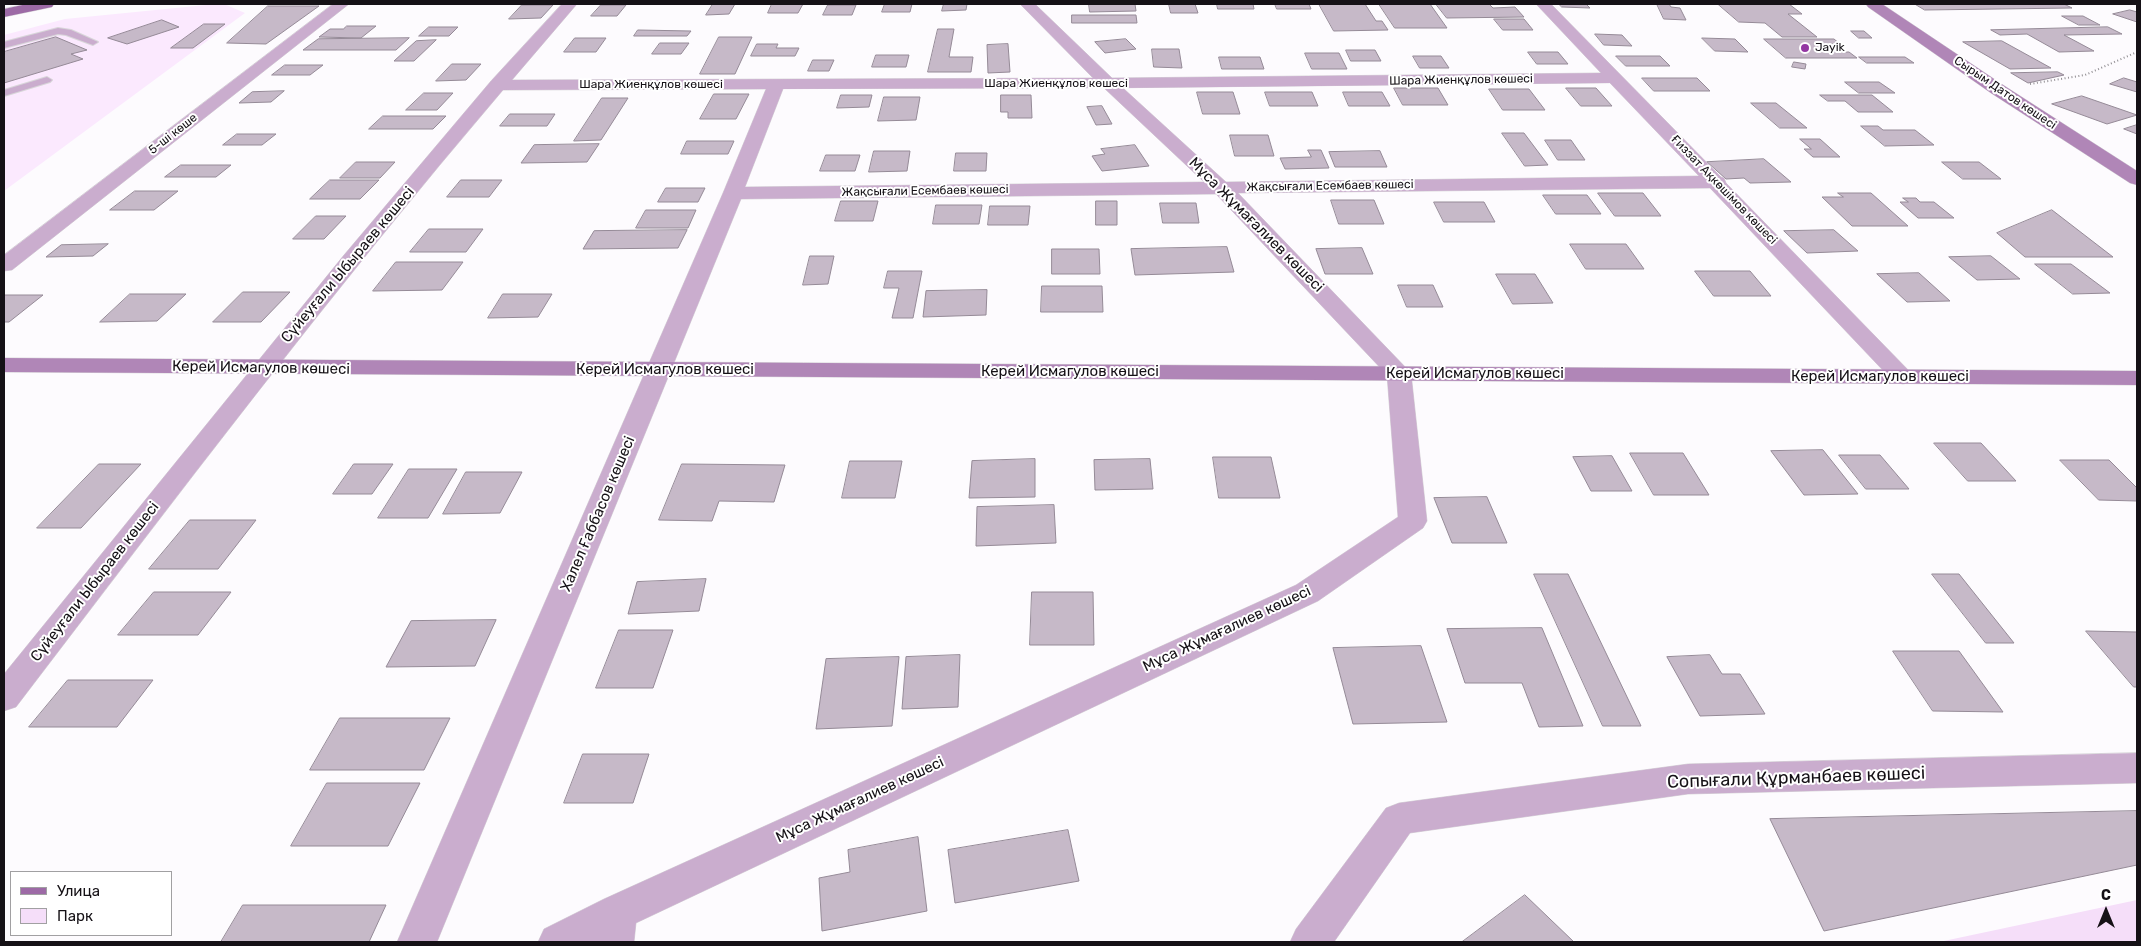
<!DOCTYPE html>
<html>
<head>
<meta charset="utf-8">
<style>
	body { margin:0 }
	#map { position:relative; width:2141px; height:946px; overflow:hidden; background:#fdfbfe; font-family:Rubik,sans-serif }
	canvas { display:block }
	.frame { position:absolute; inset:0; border:5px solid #151116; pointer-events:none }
	.legend { position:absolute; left:10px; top:871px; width:162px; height:65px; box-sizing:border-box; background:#fff; border:1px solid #a1a0a2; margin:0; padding:6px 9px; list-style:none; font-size:15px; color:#151116 }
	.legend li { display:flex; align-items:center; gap:10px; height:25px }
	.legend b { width:25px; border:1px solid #a1a0a2 }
	.north { position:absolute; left:2081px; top:886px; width:50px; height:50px; -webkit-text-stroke:4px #fff; paint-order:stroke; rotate:0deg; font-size:14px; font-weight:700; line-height:20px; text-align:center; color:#151116 }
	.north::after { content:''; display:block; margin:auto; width:18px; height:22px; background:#151116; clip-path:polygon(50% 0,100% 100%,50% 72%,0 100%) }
</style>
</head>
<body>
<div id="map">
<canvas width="2141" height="946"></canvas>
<div class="frame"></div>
<ul class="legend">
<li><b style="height:6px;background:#9d6aa6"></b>Улица</li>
<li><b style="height:14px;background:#f5def9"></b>Парк</li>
</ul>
<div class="north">С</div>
</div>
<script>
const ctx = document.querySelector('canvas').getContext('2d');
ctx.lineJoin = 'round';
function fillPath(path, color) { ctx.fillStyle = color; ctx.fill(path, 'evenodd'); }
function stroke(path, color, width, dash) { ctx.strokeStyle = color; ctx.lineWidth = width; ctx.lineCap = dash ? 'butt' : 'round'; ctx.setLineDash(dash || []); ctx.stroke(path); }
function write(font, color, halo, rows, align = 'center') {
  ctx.font = font + ' Rubik,sans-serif'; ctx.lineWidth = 4; ctx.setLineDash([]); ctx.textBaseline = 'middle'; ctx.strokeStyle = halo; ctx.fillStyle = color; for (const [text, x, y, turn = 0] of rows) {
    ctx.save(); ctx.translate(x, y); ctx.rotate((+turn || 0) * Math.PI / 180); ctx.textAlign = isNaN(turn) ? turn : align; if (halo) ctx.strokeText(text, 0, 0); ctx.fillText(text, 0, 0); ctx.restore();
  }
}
const built = new Path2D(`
	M216,4h8l21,9 -241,178v-156l61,-16z`);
const green = new Path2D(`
	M2137,900v42h-198z`);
const building = new Path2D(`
	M713,4h22l-6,10 -23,1z
	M772,4h31l-5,9h-30z
	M885,4h27l-2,8h-28z
	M944,4h23l-1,6 -24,1z
	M1089,4h46l1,7 -46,1z
	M1169,4h26l3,9h-27z
	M1217,4h36l1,5h-36z
	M1275,4h34l2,5h-34z
	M1319,4h46l11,17h6l6,9 -54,1z
	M1379,4h51l17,24h-52z
	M1436,4h53l4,4 22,-1 9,10 -77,1z
	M1559,4h27l4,4 -28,-1z
	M1657,4h12l2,3 9,1 6,12 -22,-1z
	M1718,4h71l13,10h-14l29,23h-35l-17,-14 -26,-1z
	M1915,4h149l8,4 -147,2z
	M522,5h31l-12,13 -32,1z
	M601,5h25l-9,11h-26z
	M828,5h28l-4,10h-29z
	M268,6h51l-53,38 -39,-1z
	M2130,10l7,2v10l-24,-8z
	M1072,15h64l1,8h-65z
	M2062,16h21l17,9h-21z
	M1494,19h30l9,11h-30z
	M162,20l17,7 -52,17 -19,-6z
	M204,24h21l-32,24h-22z
	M347,26h29l-15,12 -42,-1 11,-8h13z
	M429,27h29l-9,9h-30z
	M2108,27l14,7 -58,1 30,16 -35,1 -32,-18 -27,1 -9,-5z
	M938,29h16l-5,28h24l-2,15h-43z
	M638,30l53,1 -4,5h-53z
	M1851,31h13l8,7h-13z
	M1595,34l27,1 10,11 -28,-1z
	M56,37l31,13 -16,4 12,5 -79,24v-31z
	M719,37h33l-17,37h-35z
	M409,38l-13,12h-93l15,-11z
	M575,38h31l-10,14h-32z
	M1702,38l33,1 13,13 -33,-1z
	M1126,39l10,10 -31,4 -10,-11z
	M1764,39h70l6,5h-10l10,8h9l8,6h-71z
	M436,40l-22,21h-20l22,-20z
	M2002,41l49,27 -41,1 -47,-27z
	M660,43h29l-8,11h-29z
	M757,44h21l-2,4h23l-4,8h-44z
	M1008,44l2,28 -22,1 -1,-28z
	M1152,49h27l3,19 -28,-1z
	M1346,50h29l6,11h-30z
	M1528,52h30l10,12h-31z
	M1305,53h34l8,16h-35z
	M876,55h33l-3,12h-34z
	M1413,56h28l8,12h-29z
	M1616,56h44l10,10h-44z
	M1219,57h41l4,12h-42z
	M1859,57h46l9,6h-47z
	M813,60h21l-5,11h-21z
	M1794,62l12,2 -1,5 -13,-2z
	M452,64h29l-15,16 -30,1z
	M285,65h38l-13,10h-38z
	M2058,72l6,3 -36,8 -17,-10z
	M1642,78h55l13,13h-56z
	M2124,78l13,4v10l-27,-8z
	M1845,82h34l16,11h-36z
	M1394,88h44l10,17h-45z
	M1566,88h30l16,18h-31z
	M1489,89h40l16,21h-42z
	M284,91l-13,11 -32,1 13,-11z
	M1197,92h36l7,22h-37z
	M1265,92h47l6,14h-48z
	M1343,92h39l8,14h-41z
	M424,93h29l-16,17h-31z
	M714,94h35l-13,25h-36z
	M841,95h31l-3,12 -32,1z
	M1001,95h30l1,23h-24v-6h-7z
	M1820,95h52l21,17h-35l-13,-11h-17z
	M2082,96l55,19 -30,9 -55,-20z
	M884,97h36l-4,23 -38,1z
	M602,98h26l-27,42 -27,1z
	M1751,103h25l31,25h-27z
	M1102,106l10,18 -16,1 -9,-18z
	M510,114h45l-8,12h-47z
	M383,116h63l-13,13h-64z
	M2137,125v9l-13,-5z
	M1861,126h17l5,4h32l19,15 -49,1z
	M1502,133h22l24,32 -23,1z
	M237,134h39l-14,11h-39z
	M1230,135h38l6,21h-39z
	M1800,139h20l20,18h-27l-9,-8h7z
	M1545,140h26l14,20h-27z
	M687,141h47l-6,13h-47z
	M599,144l-12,18 -66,1 13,-18z
	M1135,145l14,21 -47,5 -10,-15 13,-2 -4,-5z
	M1308,150h13l8,18 -44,1 -5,-11 31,-1z
	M874,151h36l-3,20 -38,1z
	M1380,151l7,16h-52l-6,-15z
	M956,153h31l-1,18h-32z
	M826,155h34l-5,16h-35z
	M1764,159l27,23 -41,1 -6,-5 -18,1 -19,-17z
	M356,162h39l-15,16h-40z
	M1942,162h37l22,17h-38z
	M181,165h50l-15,12h-51z
	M330,180h49l-19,19h-50z
	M461,180h41l-13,17h-42z
	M666,188h39l-7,14h-40z
	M135,191h43l-24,19h-44z
	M1598,193h45l18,23h-46z
	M1838,193h33l37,33h-56l-30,-29h21z
	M1543,195h44l14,19h-45z
	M1903,198h13l4,4h14l20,16h-36l-18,-16h8z
	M1331,200h43l10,24h-45z
	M841,201h37l-5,20h-38z
	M1096,201h21v24h-21z
	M1434,202h50l11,20h-51z
	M1160,203h36l3,20h-36z
	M936,205h46l-3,19h-46z
	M990,206h40l-2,19h-40z
	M646,210h50l-8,18h-52z
	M2052,210l61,47h-88l-28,-24z
	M316,216h30l-22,23h-31z
	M429,229h54l-17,23h-56z
	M687,230l-9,18 -95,1 11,-18z
	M1834,230l24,21 -51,2 -23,-22z
	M108,244l-15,12 -47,1 15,-12z
	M1570,244h56l18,25h-58z
	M1227,247l7,25 -99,3 -4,-26z
	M1362,248l11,26h-48l-9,-25z
	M1052,249h47l1,25h-48z
	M810,256h24l-6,28 -25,1z
	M1991,256l29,23 -43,1 -28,-23z
	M396,262h67l-21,28 -69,1z
	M2035,264h36l39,29 -37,1z
	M888,271h34l-9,47h-21l7,-30h-15z
	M1695,271h55l21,25h-57z
	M1919,273l31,28 -43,1 -30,-28z
	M1496,274h39l18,29 -40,1z
	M1398,285h35l10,22h-36z
	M1042,286h60l1,26h-62z
	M987,290l-1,25 -63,2 3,-26z
	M243,292h47l-29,30h-48z
	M130,294h56l-29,27 -57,1z
	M503,294h49l-14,23 -50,1z
	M4,295h39l-34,27h-5z
	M1934,443h47l35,38h-48z
	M1823,450l35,44 -54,1 -33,-44z
	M1630,453h53l26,42h-55z
	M1839,455h41l29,34h-43z
	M1612,456l20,35h-41l-18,-34z
	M1213,457h58l9,41h-61z
	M1035,459v38l-66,1 3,-37z
	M1150,459l3,30 -58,1 -1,-30z
	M2060,460h49l28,28v13l-38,-1z
	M850,461h52l-7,37h-53z
	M99,464h42l-60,64h-44z
	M354,464h39l-21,30h-39z
	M682,464l103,1 -11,37 -55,-1 -7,20 -53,-1z
	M409,469h48l-29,49h-50z
	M466,472h56l-22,41 -57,1z
	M1487,497l20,46h-55l-18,-45z
	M1054,505l2,38 -80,3 1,-39z
	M190,520h66l-38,49h-69z
	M1534,574h34l73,152h-38z
	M1932,574h27l55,69h-28z
	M706,579l-7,32 -71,3 9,-32z
	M154,592h77l-33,43h-80z
	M1032,592h61l1,53h-64z
	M496,620l-21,46 -89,1 25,-46z
	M1542,628l41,98 -44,1 -17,-44h-57l-18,-54z
	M619,630h54l-20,58h-57z
	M2086,631l51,1v55h-3z
	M1421,646l26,76 -94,2 -20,-76z
	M1893,651h66l44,61 -70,-1z
	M960,655l-2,52 -56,2 4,-52z
	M1710,655l12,19h18l25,40 -65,2 -33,-59z
	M899,657l-7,69 -76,3 10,-70z
	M68,680h85l-36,47h-88z
	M340,718h110l-26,52h-114z
	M583,754h66l-16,49h-69z
	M327,783h93l-32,63h-97z
	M2137,811v54l-313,66 -54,-112z
	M1068,830l11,51 -124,22 -7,-53z
	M918,837l9,74 -105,20 -3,-53 31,-6 -2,-22z
	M1525,895l49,47h-112z
	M243,905h143l-17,37h-148z`);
const path = new Path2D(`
	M2030,84l55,-9 52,-23`);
const lane = new Path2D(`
	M58,28l13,2 27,12 -5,3 -27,-10 -8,-1 -54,14v-6z
	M47,77l5,3 -2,2 -46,14v-6z`);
const street = new Path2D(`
	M333,4h16l-337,266 -8,1v-16z
	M562,4h15l-65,76 581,-2 -73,-74h15l77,74 489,-5 -65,-69h15l170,173 3,1 2,5 189,194 -3,5 -9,2 -9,-2 -184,-194 -472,5 173,180 16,148 -4,7 -105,73 -682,322 -2,19h-96l6,-13 60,-30 692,-314 102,-68 -11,-142 -171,-181 -475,5 -304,743h-40l326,-749 43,-104 -263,1c-170,199 -328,409 -487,617l-12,4v-37l340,-419 147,-174zM1610,83l89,93 -473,6 -103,-94zM1104,88l100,94 -459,5 38,-98z
	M2137,753v30l-449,11 -278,39 -76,109h-44l6,-13 90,-121 13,-5 289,-39z`);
const secondary = new Path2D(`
	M1866,4h16l121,81 134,86v14l-7,-2 -139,-90 -123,-86z
	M4,358l2133,13v14l-2133,-13z`);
const primary = new Path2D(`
	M27,4h27l-2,3 -48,10v-8z`);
const markers = [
	[1805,48,5,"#9337a2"]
];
const farPoinames = [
	["Jayik",1815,48]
];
const farStreetnames = [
	["Шара Жиенқұлов көшесі",1461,80,-1],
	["Шара Жиенқұлов көшесі",1056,84],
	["Шара Жиенқұлов көшесі",651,85],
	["Сырым Датов көшесі",2005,93,34],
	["5-шi көше",173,134,-38],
	["Жақсығали Есембаев көшесi",1330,186,-1],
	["Ғиззат Ақкөшімов көшесi",1724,190,46],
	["Жақсығали Есембаев көшесi",925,191,-1]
];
const streetNames = [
	["Мұса Жұмағалиев көшесі",1256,225,45],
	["Сүйеуғали Ыбыраев көшесi",348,265,-50],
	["Керей Исмагулов көшесі",261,368,1],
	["Керей Исмагулов көшесі",665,370],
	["Керей Исмагулов көшесі",1070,372],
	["Керей Исмагулов көшесі",1475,374],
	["Керей Исмагулов көшесі",1880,377],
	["Халел Ғаббасов көшесі",598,514,-67],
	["Сүйеуғали Ыбыраев көшесi",95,582,-52],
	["Мұса Жұмағалиев көшесі",1227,629,-25],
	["Мұса Жұмағалиев көшесі",860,800,-25]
];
const nearStreetnames = [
	["Сопығали Құрманбаев көшесі",1796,778,-2]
];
fillPath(built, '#fbe9fe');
fillPath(green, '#f5def9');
fillPath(building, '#c6b9c8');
stroke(building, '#958a97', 1);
stroke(lane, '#d8d6d9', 2);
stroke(street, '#d8d6d9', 1);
stroke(secondary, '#d8d6d9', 1);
stroke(primary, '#d8d6d9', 1);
stroke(path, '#939094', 2, [1, 2.5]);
fillPath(lane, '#caadce');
fillPath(street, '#caadce');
fillPath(secondary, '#b086b7');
fillPath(primary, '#9d6aa6');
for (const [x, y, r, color] of markers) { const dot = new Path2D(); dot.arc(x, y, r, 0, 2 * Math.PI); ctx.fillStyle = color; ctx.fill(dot); stroke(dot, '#fff', 2); }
write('12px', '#151116', '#fff', farPoinames, 'left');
write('12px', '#151116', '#fff', farStreetnames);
write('15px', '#151116', '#fff', streetNames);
write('18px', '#151116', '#fff', nearStreetnames);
</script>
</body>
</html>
